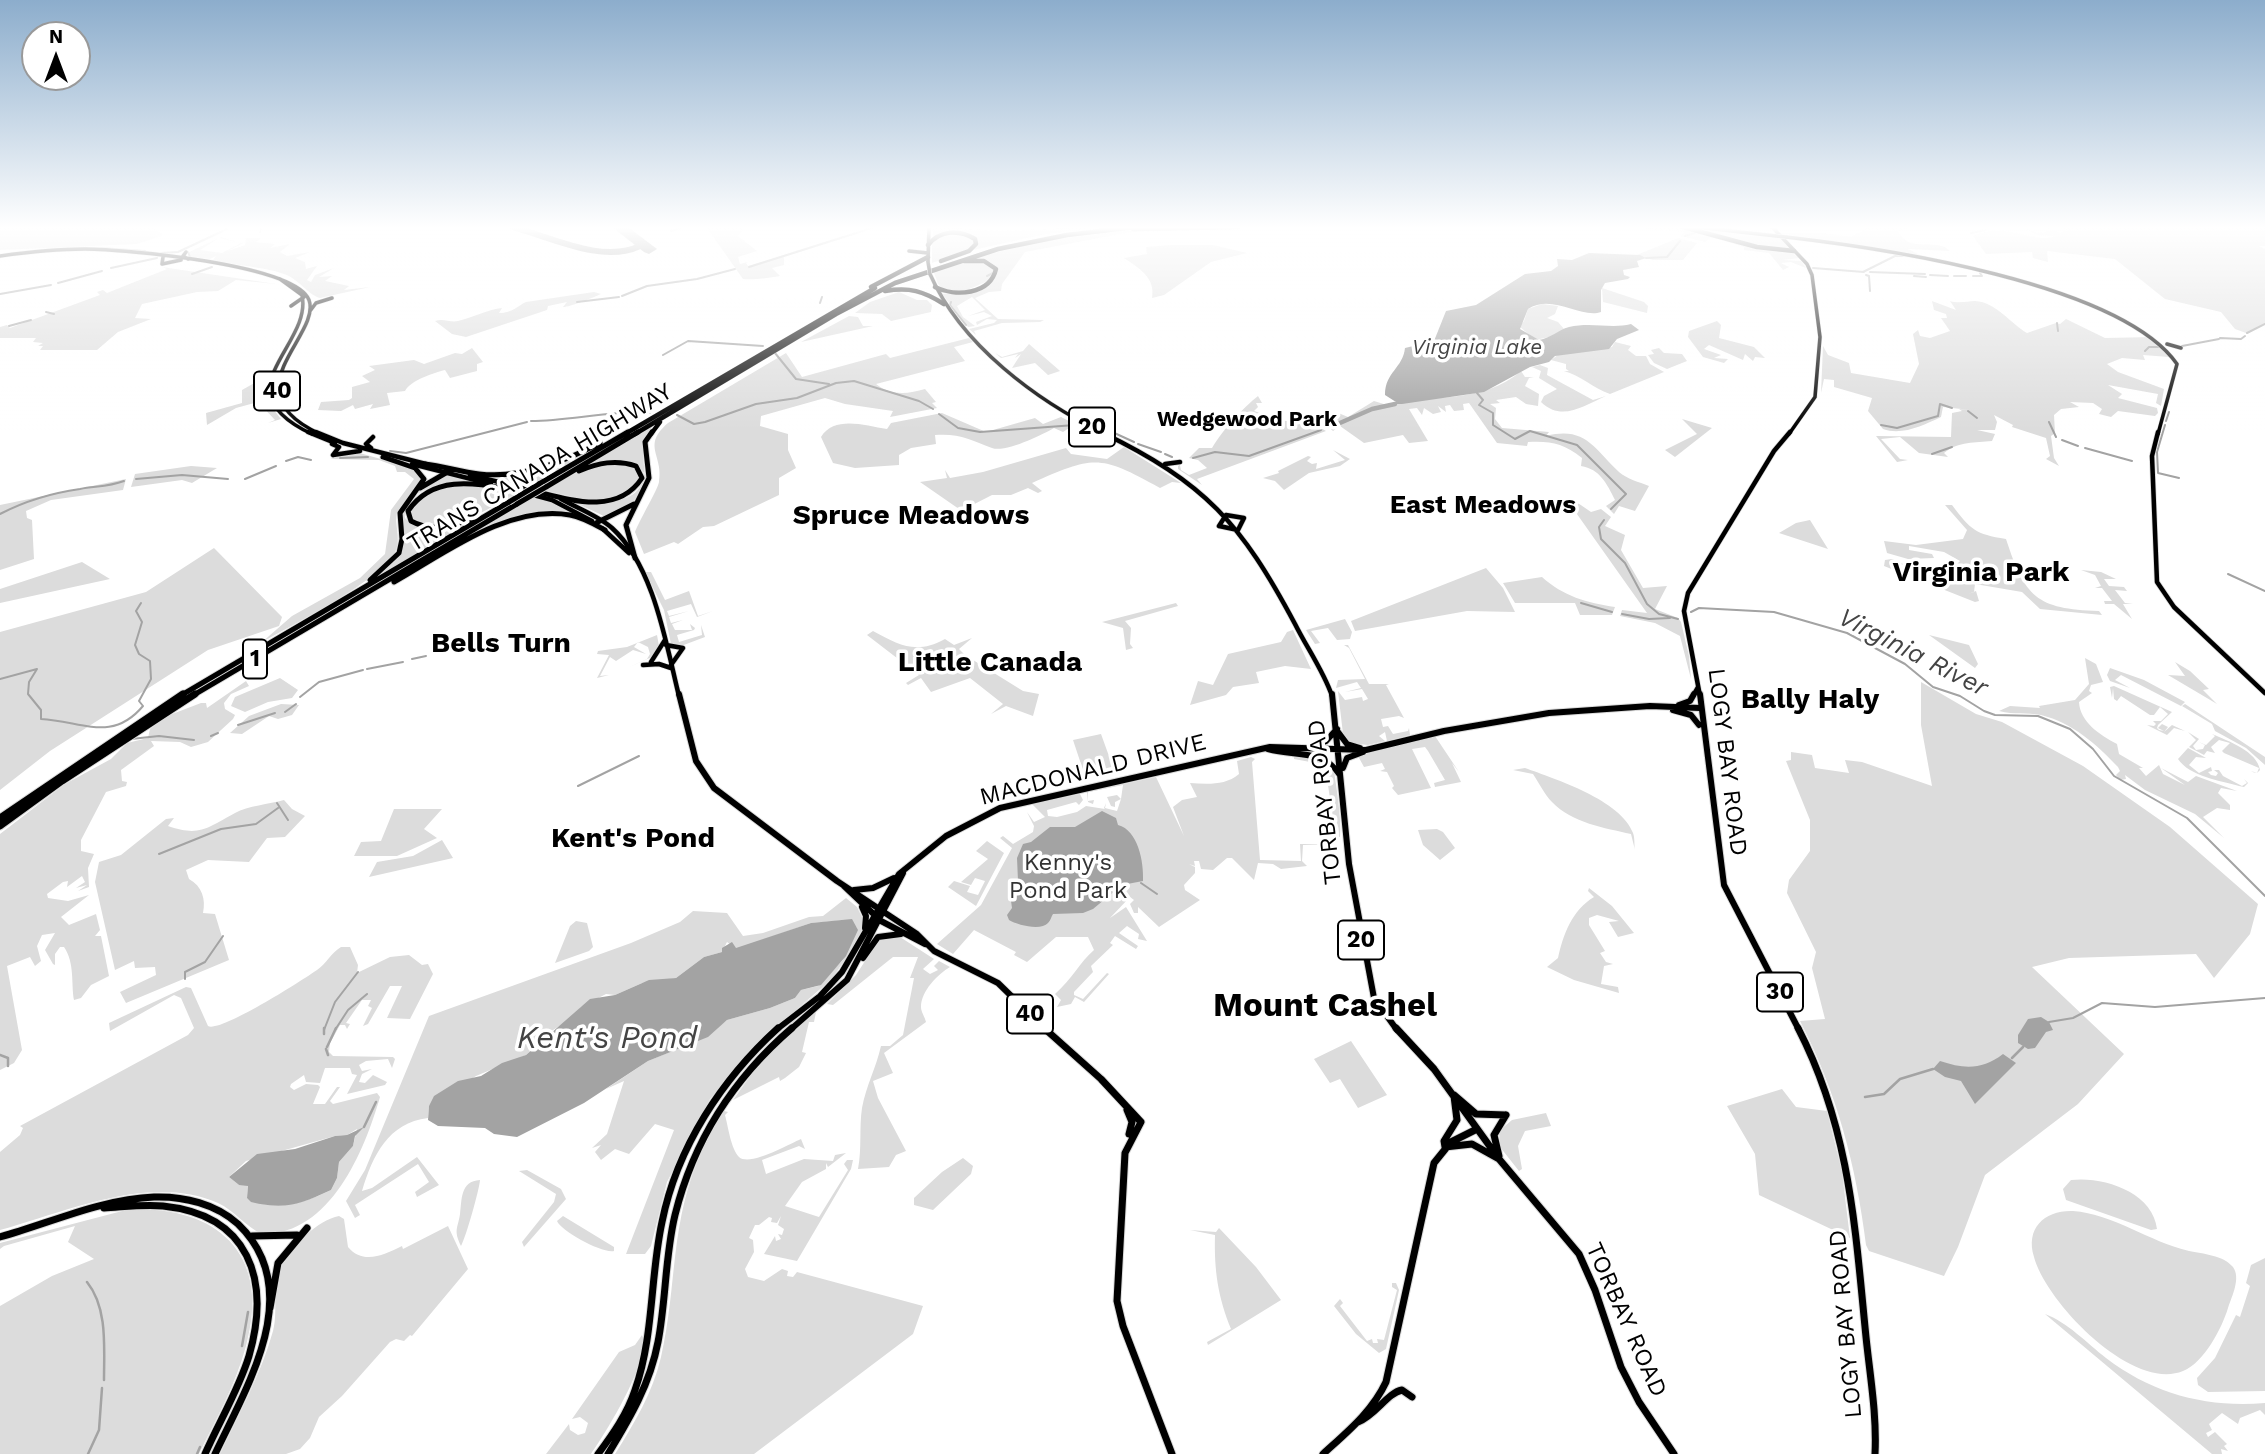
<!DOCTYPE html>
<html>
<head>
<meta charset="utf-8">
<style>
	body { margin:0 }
	#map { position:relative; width:2265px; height:1454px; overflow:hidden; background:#fff; font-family:"Work Sans",sans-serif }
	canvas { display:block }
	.north { position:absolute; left:21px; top:21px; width:70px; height:70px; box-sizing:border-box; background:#fff; border:2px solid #999; border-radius:50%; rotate:0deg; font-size:19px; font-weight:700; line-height:28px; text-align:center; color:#000 }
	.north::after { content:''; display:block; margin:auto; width:24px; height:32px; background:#000; clip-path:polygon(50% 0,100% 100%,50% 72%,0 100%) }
</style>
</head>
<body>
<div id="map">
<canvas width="2265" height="1454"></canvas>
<div class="north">N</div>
</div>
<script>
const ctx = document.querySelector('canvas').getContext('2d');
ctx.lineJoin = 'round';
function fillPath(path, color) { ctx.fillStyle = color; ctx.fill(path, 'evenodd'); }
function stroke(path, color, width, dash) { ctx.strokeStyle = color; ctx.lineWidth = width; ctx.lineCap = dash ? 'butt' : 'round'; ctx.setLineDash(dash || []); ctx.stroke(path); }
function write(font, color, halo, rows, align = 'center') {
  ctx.font = font + ' "Work Sans",sans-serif'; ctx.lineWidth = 7; ctx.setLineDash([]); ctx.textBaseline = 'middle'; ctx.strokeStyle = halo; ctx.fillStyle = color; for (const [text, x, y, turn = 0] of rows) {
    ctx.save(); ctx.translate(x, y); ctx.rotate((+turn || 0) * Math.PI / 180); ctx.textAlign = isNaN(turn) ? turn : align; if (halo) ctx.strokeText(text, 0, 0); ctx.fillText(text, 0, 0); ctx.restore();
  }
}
const green = new Path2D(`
	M0,227h151l13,8 -27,9 -137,6z
	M745,227l-7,9 19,15 -19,6 2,7 8,-2 -2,1 2,3 129,-39 -93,30v8l-12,3 8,8c-13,2 -24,4 -37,3l-36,-51z
	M933,227l69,4 93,-4 -54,8 -68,15 5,-6 -2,-7 -17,-6 -26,6z
	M1632,227h43l26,4 52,18 39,4 7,5 -16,2 18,1 5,7 -15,-6 -10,1 8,4 -6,3 -14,-17 -25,-3v-3l-32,-10 -7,5 -24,-6 3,-4z
	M1688,227l92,10 11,13 -37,-4z
	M1869,227h43l-14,4c12,24 38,5 52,20l-42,-2 12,6 -140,-22h45l26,4z
	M2022,227l16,6 8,-1 3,-3 -3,-2 14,6 7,-3 -8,-3h206v19h-6l6,3v75l-19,9 -11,-4 -14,-17 -56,-13 -50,-40 -68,-8 1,11 -15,-4 -1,-6 -46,2 -13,-18c34,-16 59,9 83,0l-19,-1z
	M1141,229l42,1 -52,2 -106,20 -23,32 -1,7 -12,1 -14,6 23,21 46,1 -4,2 -38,1 -28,8 2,4 -7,-6 25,-6 3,-3 -10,-1 -10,6 -1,-3 16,-6 -8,-4 -16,4 17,-6 -13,-13 -15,9 6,11 12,9 -7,1 -26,-33c18,-1 53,-3 56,-25l-8,-7 -27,-2 85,-20z
	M944,234l22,1 9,7 -7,8 -36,13v-21z
	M221,237l16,5 -18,-4 -19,12 22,3 19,-10h2l-15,8 17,-6 1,-7h15l-5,4 19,2 -5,4 20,-4 -10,8 7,4 23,-4 -15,6 10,4 1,7 11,-3 -10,14 4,2 4,-7 19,-7 -15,9 13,-1 -7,5 24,5 -5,4 26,-3 -50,11c-12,-3 -21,-19 -36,-24 -23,-8 -48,-8 -71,-14l3,-4 -6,3 -19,-2 -4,-4z
	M1678,238l19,5 -14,17h-30l-16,-5z
	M1171,245h42l34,8 -36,9 -47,33 -12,3c4,-20 -13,-30 -28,-40l23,-4 -1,-7z
	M983,262l12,6 -5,12 -25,11 -20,1 -7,-8 -5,-14 30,-7z
	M162,267l114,17 -40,-4 -18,11 -21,1 -55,12 -7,14 16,1 -33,13 -21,18h-57l3,-4h-5l5,-3 -10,-1 3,-4h-36v-11l7,-2 3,3 90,-33 -3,-3 6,-2 4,3 60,-24z
	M1602,288l42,14 4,4 -1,7 -44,-11z
	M594,292l7,2c-9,4 -31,13 -38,13l4,-5 -19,4 -1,4 -81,27 -14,-3 -17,-13c9,-3 15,2 23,0 14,-3 31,-12 44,-13l-3,5c14,0 18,-7 27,-11z
	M899,292l18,8h10l5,5 -1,7 -40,9 -9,-7 -27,-1 15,-11z
	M1932,301l24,9 -6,-9c9,3 18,0 25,0 21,1 36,23 52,32l29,-10 4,1 6,-5 39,19 48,-1 16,20 -26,-2 2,5 -23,-2 -15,6 11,8 46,17 -3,17 -5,-3 2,-9 -50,-9 14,9 -4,4 39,10 1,5 -3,3 -37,-5 -7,6 -12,-3 3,-5 -9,-6 -23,-1 9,5 -18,2 -7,6 1,18 -4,3 3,22 5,8 -13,-7 4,-3 -4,-18 -34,-11 1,-2 -19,-10 3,7 -2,8h-18l18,4 -3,7c-17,2 -33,0 -48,12l4,4 -29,-4 -19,-16 -19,2 19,20 8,1 -11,2 -21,-26 75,1 1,-24 10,-2 -3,-2 12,1 -28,-3 -2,10c-17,8 -39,19 -58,12l-15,-18 4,-13 -38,-11v-7l-10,-1 -3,14 2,-47 5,9 21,8 2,10 59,10 9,-19 -6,-30 5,-4 2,6 10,2 20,-7 -9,-13h6l-1,-4 -12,-4z
	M1542,304l16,2 -3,8 -8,4 11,4 6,7 -10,7 -19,4 -16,-14 5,-5 4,-12z
	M849,316l9,1 5,9h10l-72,16z
	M1717,321l4,4 -2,13 35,9 11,11 -10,-1 -2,4 -8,-7 -2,6 -34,-15 -5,4 17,6 -7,3 14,1 -4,4 -21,-6 -15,-20 1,-6z
	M969,338l4,4 -19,5 11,14 -89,23c15,12 32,10 49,5l11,13 -4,1 5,5 -47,9 3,-6 -48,-7 -20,-6 -64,18 -1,10 28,8v16l8,18 -17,10v17l-65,31 -11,1 -25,17 -4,-2 -30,12 -9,-22c4,-11 23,-43 24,-50 5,-27 -18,-36 9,-59l118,-70 16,24 84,-23 4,4z
	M1615,342l16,4 -3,4 8,6h10l4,8 14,8 -54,22c-17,-6 -30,-19 -46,-23h5l-3,-2v-5l-15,-4 7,-5 54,-8z
	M1029,344l30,26 1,1 -12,4 -13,-12 -23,5 9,-14 -6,4 3,-4 -17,4 -6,-5 7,4 21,-6z
	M472,348l11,14 -6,2v7l-27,7 -5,-8c-11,3 -34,10 -40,21l-18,2 3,12 -20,4 3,-5 -18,5 -2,-4 -12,6 -23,-1 3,-8 28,-2 3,-2v-11l18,-5 -8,-6 13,-6 -6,-4 45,-6 10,4 31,-11 7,1z
	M1659,348l5,5 18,1 5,7 -20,8 -13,-6 -6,-8 6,-1 -3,-4z
	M1540,365l8,3 -1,7 46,25 13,-4c-23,10 -44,26 -65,6l3,-6 13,-7 -18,-11 2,-7 -9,-4z
	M1521,371l4,6h9l-5,1 -4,8 14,8 -1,12 -12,-2 -10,-7 -20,3 4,3 -10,1 6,4 -1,11 7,9 47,4 -3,4c40,-10 48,13 73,36 8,7 20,10 30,14l-14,25 -16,-5 -5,8 -8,-8 9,-6c-8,-16 -15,-31 -34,-34l1,-8c-19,-15 -31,-17 -54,-16l-1,4 -30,-3 -28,-40 -6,1 1,6 -10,1 -4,-6 -5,1 1,6 -8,-6 3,6 -8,2 -9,-6 -2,7 -5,-7 -8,1 19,32 -19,2 -6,-8 -39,8 -24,-17 -7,5 -6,-6 9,-13 12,5 26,-16 13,4c45,-11 96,-1 134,-34z
	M265,377l1,23 15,19 -13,4 7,-3 -17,-18 -22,6 -29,17 -1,-12 36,-10v-13z
	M1258,396l4,7h-6l2,4 -4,4 12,4 -1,4c18,3 44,0 61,12l-129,48 5,6 -24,-16v-3l7,-5 -5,4 1,5 8,5 18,-7 -9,-8 -9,-2 10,-10h13c12,-20 32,-41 46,-52z
	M942,413l44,19 49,-14 8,6 18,-7 14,7 -12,8 -9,-4c-12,7 -49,25 -62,20 -21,-8 -33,-15 -57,-13l1,9 -25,4 -12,7v10l-44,3 -22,-5 -12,-26c14,-22 44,-11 66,-8l4,-6z
	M1682,419l30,9 -37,29 -10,-7 32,-16z
	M658,422c-40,31 22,69 -54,94l-37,-17c24,3 75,11 77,-26 -13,-22 -50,-6 -70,-2z
	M601,445l-72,42 -53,-12 56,-3z
	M1124,447l57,36 -9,-1 -12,6c-60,-33 -65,-33 -128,-5l10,8 -4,2 -10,-5 -17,7h-19l-43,22 10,-8 -39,-27 27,-4 -2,-8 5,8 33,-6 83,-24 5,6 36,5z
	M1333,450l17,9 -10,7 -31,7 -25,17 -9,-9 -12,-3 16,-5 -1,-2 30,-15 3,1 -4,4 5,3 5,-1 -1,6 29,-9z
	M356,452l60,17 7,8 -26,35c-3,12 4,25 -1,38 -11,29 -105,75 -135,93l31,-27 68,-38 25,-24 6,-44 23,-31 -9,-7h-8l-2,-6 -16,-6 -49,-1z
	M609,463l23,4 8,9c-15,37 -68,21 -96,14l32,-17z
	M191,466l26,2 -25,15 -10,-3 -51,7 4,-13z
	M447,475l24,6c-22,0 -68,7 -66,37 17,19 47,6 67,2l-93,56 20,-21c2,-45 3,-61 48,-80z
	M126,479l-3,11 -72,10 -25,11 1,7 5,2 2,39 -34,11v-65z
	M443,486h42l31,8c-31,16 -71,45 -105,24 -1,-19 17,-24 32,-32z
	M531,497l24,6 23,11c-46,-9 -86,14 -128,31z
	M1572,499l19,13 10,-3 10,8 -6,9 20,9 -4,15 22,38 24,-2 -12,23 23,9 3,4 8,34 2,23 -11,-43 -25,-13 -35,-7 2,-6 25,3 -80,-113z
	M1945,505h7c19,25 23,29 54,34 19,58 30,70 93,72l3,4 -62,-6 -18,-17 -47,-8 -1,8 -6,2 8,-3 3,10 -4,1 -91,-36 1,-6 7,-1 46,20 12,-2 3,-8 -6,-6 7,4 6,-6 -16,-9 -35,-6v4l23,4 2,4 -26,1 -21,-6 -3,-12 32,4 47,-6 4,-9z
	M1810,520l18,29 -49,-16 17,-10z
	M214,548l68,69 -3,9 -71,24 -158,101 -50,39v-158l146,-40z
	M82,562l28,17 -110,24v-14z
	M1486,568l17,20 12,24 -48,-1 -112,20 -4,-10z
	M2081,570l20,2 15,7h-12l5,7 15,1 3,4 -12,-1 10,13 8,1h-10l9,15 -18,-15h-9l-1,-3h8l-10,-13h-7l6,-2 -6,-11z
	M645,572h6l14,28 24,-9 9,25 15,-5 -16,6 -6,-13 -24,7 2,5 20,-5 -20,6 2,6 12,-3 -11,4 3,6h17l-2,-6 5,4 -1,2 -17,5 2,7 23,-7 -1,-10 4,12 -24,9 -10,-2 -7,-34z
	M1542,577c21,19 45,26 73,30l-3,8h-32l-5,-12h-60l-12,-20z
	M1176,603l2,3 -53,15 6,7 -1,16 3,4 -7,2 -3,-22 -21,-6z
	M1345,619l7,13 -2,7 -13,1 -9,-12 -17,3 9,12 -5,1 -9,-14z
	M1293,630l18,39 -26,-3 -29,6 3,11 -26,4 -7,8 -36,10 8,-24 15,4 15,-31 53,-12 6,-10z
	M873,631c26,14 43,24 72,8l9,6 18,-7 -13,11 6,6 58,36 16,3 -6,22 -27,-10 -15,8 12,-10 -33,-26 -39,14 -10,-14 -13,7 -2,-2 13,-8 -52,-40z
	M657,635l2,11 -7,11 -25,11 20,-9 3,-5 -2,-7 -10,-5 -4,5 12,7 -13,-4 -17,11 -6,-4 -10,19 9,-1 -12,3 12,-23 -12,-1 1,-3 29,-4z
	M1929,635l40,10 9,19 -3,4z
	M1344,645h4l21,39h20l-3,1 18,33 -5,-2 -18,3 2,8 5,-1 5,8 15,-3 1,-3 1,7 -23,6 -2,-9 -6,4 6,5 -17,4 -18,-2 -7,-9 -5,-43 7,9 17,-3 1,4 5,-2 -6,-10 -17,3 16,-4 -4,-6 -21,6 2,-8 27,-1 -16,-31z
	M2085,658l11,6 7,18 -12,3 -2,6 3,2 -13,9c1,20 21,33 38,42l2,10 24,14h-4l7,8 13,-11 4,9 22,11 -24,-17 27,14 8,-6 41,15 -16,-3 -3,5 12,12v5l-13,-2 -14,9 21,21 -29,-24 -50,-24 -20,-15 1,4 -6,1 -4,-5 4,-4 -2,-4c-22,-23 -45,-44 -77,-52 -15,-3 -26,0 -42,-4l11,-5 30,2 -1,-2 36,-6 14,-16z
	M2175,662l15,9 19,18 -6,1 14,14 -49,-29 17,1z
	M2110,668l34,12 41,22 -4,4 -60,-31 -6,5 15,8 -20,-7 -3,-6z
	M280,678l18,12 -6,8 -24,4 -23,10 -14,-6 4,-9z
	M246,681l3,5 -18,8 -7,9 1,6 10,6 -2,4 -25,23 -17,5 -11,-5 -29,-1 3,5 -33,24 1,11 5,1 -1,4 -20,6 -25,48v11l13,3 -6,14 1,19 -11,4 9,-6 -11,3 9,-6 -3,-6 -15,11 1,-6 -5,1 -16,12 1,4 20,3 21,-6 -28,22 8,8 27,-11 4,16 -5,6h6l8,40 -18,9 -10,13 -7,2c-3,-16 1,-37 -10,-53h-4l-5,7v11l-2,-1 -8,-14 10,-17 -13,2 -5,11 4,15 -6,5 -5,-9 -23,9 15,84 -8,13 -14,7v-236l65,-50 46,-25 16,-16 21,-5 2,-9 17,-13 34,-13h5l1,5z
	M1921,682l55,32 26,8 81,44 87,61 88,77 -8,30 -36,44 -18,-24 -127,4 -37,9 92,87 -46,50 -93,71 -27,72 -14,29 -75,-25 -3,-6c-10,-80 -29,-152 -66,-224l25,-2 -13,-51 4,-16 -29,-59 2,-13 21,-29v-31l-24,-59 5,-1v-8l21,3 3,13 34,5 -4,-13 17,2 70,24 -11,-61z
	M2114,686l58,26 -14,13 -1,3 2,2 5,1 -6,-3 4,-4 6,3 -4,5 8,-7 13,6 -11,-3 -7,7 -20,-10 7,1 2,-2 -3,-3h8l7,-7 -8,-7 -6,8h-4l-29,-19 -4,5 -3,-2 -1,-11 -1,10 -2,-11z
	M281,704l18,1 -7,10 -14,4 -9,-3 -27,18 -12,-1 19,-17z
	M2185,704l80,53v8l-19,-17 -31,-17 -3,-7 -30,-18z
	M2188,732l11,7 -6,7 3,4 7,-1 2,-4 -6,-3 7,3 9,-9 -3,-2c16,7 45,17 48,36l-3,3c-2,0 -4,-1 -6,-2l6,2 2,-5 -35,-15 -2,-2 8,-8 -11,-3 -8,7 4,6 -8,-2 -3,4 -15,-8 7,-7z
	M1101,734l13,36 -29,6 -12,-36z
	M1435,736l24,36 -7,-9 9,19 -26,5 -1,-4 11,-3 -17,-29 -3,-4 -13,2 19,39 -33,7 -6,-7 2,-2 -7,-14 -7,-1 5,-2 -3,-6 -18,4 -6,-11z
	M2188,748l18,10 -10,-1 -7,8 10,8 12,-6 1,4 -4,1 3,3 5,1 2,-3 -4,-3h5l4,6 19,10 5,-3 -3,-4 4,4 -4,4 -5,-1c-18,-5 -50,-10 -61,-27z
	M1314,755l20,15c2,15 8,51 6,67l-7,-1 -2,-5 3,-4 -7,-49h-4l-2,-14 -27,-5v-3z
	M1251,757l4,2 -3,3 8,98 41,1 -1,-17h33l-30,1 -1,16 5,5 -26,3 -8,-5 -15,-1 -4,17 -22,-22h-5l-14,12 -12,-1 -2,-8h-5l1,5 -6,-2 6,3v6l-11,12 1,5 15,10 -41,27 -21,-20v6h-4l-4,-9 4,-4 -4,-3 -20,21 16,-11 21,34 -9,-2 1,-5 -12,-8 -8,7 19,13 -2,3 -21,-13 -5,7 3,2 -22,21 2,6 -19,20v3l9,4 24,-26 2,1 -25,28 -9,-5 -4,7 -14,3 4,-7 -6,-6c17,-15 25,-32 39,-44l-6,-13h-32l-29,25 -13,-7 2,-3 -42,-22 -21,24 -16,-10 44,-39 31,-57 -12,-10 3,-2 10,8 20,-12 1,-6 -7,-14 7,10 11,-5 -13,-13 48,-10 3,6 -4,5 -3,-3 -29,8 1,6 9,1 20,-5 9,-6 19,3 -1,-1 2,-5 -1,5 12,3 4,-12 -6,3v5l-4,-1 -4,-9 10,-2 4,4 2,-14 -35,7v9l6,-1 -1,4 -5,-2 -1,-10 69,-15 28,59 -11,-29 9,-7 15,-3 -7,-14c16,1 35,3 49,-9l-2,-13z
	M1525,768c30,11 96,32 108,65 2,5 1,12 2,17l-4,-16c-26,-6 -59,-11 -79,-32 -7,-7 -13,-19 -19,-28l-20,-4z
	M284,800l8,9 13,7 -20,21 -18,1 -18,24 -41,-2 -22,10 3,9c13,7 17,20 14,34l12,1 14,46 -103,43 -6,-11 36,-17 -1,-8 -20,1 -1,-7 -19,9 -20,-88 4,-20 22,-7 45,-36 8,-1 -6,8c32,11 39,2 67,-13 13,-7 34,-9 49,-13z
	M394,809h48l-18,20 13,9 -40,18h-43l7,-14 20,-1z
	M1437,829l6,3 12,16 -15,12 -17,-15 -5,-15z
	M442,840l11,18 -84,19 8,-15 36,-6z
	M987,841l17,12 -28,53 -28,-19 6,-6 16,5 -3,6 11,3 7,-14 -10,-3 -4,7 -10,-3 27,-23 -12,-8z
	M1589,888l23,18 22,27 -16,4 -9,-15 10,-1 -22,-6 -8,3v7l16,26 -5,2 6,9 7,2 -9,2 -3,18 17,3 1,6 -45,-13 -27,-13 11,-9c5,-23 14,-48 36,-61l-6,-6z
	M846,898l11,9 6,12 -1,11 -11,20 -19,29 -77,66 -45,54 -43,83 -16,64 -6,8h-19l48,-124 -19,-6 -26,30 -14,-5 -14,11 -6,-8 6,-7 -9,3 15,-14 17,-53 -18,8 42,-28 56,-23 23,-18 43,-12 25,-10 6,-8 17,-4 25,-26 14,-32 -11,-8 -35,3 -75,26 -9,-7 -5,10 -18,5 -28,21 -34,5 -27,12 -9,-1 -25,13 -11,13 -17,10 -27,25 -50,21 -47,30 -1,12c-40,5 -55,37 -66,73l10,-3 45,-31 22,28 -22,12 -2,-5 14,-10 -11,-18 -63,41 5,10 -5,3 -9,-17 19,-31 64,-154 202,-73 49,-21 13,-11 34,2 16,23 20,-3 46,-16 14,-1z
	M576,921l11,2 6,24 -4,4 -34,12 15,-37z
	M886,937h14l34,22 -11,10 7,5 8,-4 -4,-4 5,-5 11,6c-12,7 -29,24 -29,40 0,5 4,10 5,15l-42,31 9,20 -20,8 5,17 28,53 -10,4 -7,12 -31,2c4,-20 1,-41 4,-61 4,-22 14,-40 19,-62h9l13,-11 11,-57h-4l8,-21h-25l-60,48 -6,-1 29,-29 22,-34z
	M341,947h9l8,18 -1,8 33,-16 19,-2 13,10 6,-1 5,10 -23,45 -23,-1 15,-32h-12l-22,38 -5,2 9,-18 -4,-2 3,-6h-9l-16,23 4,1 -3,5 -2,-4h-5l-10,18 -1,9 4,4 60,1 2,2 -3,9 -4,-9 -22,2 -7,4 3,6 10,-2 -10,5 -3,8 6,1 8,-8 14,7 -2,3 -38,9 10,-19 -5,-1 -2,-6h-25l-5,15 -14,-1 -2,-7 -13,9 -1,3 4,3 12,-6 12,1 2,2 -7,17h12l12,-17h3l-10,14 3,3 44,-11 3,4c-16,55 -50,138 -118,137 -16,-7 -27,-23 -44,-31 -68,-30 -152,9 -218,27v-78l20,-17 3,-7 -3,-2 168,-91 6,-7 -13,-30 -7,-3 -64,36 -1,-8 77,-36 5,1 17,38c12,7 93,-45 109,-56 9,-6 14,-17 24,-23zM357,1129l-4,17 -14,16 -2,16 -6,12c-27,13 -56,23 -84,8l1,-13h-9l-10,-8 17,-16 89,-25 12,-1z
	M816,1012l-2,10h-5l-7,30 4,1 -7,14 -14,11 -5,3 -1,-4 -46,23 33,-46z
	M1351,1041l36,54 -29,13 -18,-29 -10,4 -16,-24z
	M1782,1089l14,18 31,4 15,61 8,66 -91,-43 -4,-41 -28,-48z
	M724,1111l4,1 -3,3c3,11 6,34 14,42 11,10 50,-13 62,-18l4,10 -6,-3 -37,14 4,14 38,-15 29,2 2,-6 11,-2 -18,14 -2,-4v6l-24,13 -17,24 34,11 29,-47 -4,-6 3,-4h6l-2,9 -54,92 -33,-7 11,-18 1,5 5,-2 -3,-5 4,1 2,-6 -6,-4 3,-9 -4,7 -6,-1 1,-4 -3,-1 -10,8h-4l-6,13 4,2 1,12 -9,17 3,8 16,4 18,-12 6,2 -1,5 6,1 4,-5 126,34 -10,28 -159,120h-139c19,-30 38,-62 46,-97 17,-74 8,-135 42,-209 5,-13 11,-27 21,-37z
	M1546,1113l5,13 -26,5 -7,15 4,23 -3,2 -19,-24 -1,-16 13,-11z
	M963,1158l10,8 -2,8 -38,36 -19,-5v-7l28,-26z
	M527,1170l34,19 5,10 -42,48 -2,-5 32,-40 2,-8 -37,-23z
	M480,1180c-1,11 -14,57 -19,66 -8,-16 -3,-18 -1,-32 2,-14 0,-33 20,-34z
	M2071,1180c32,-4 82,12 86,49l-6,1 -85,-30 -3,-11z
	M126,1210c91,-6 146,44 120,136 -10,38 -30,73 -47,108h-199v-148l52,-30 42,-17 -26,-17 7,-16 -71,20 -4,3v-6z
	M2073,1211c40,3 77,31 116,40 14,3 34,4 44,16 8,11 -1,29 -5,41 -6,20 -24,55 -45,63 -51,21 -137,-69 -149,-114 -9,-29 11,-47 39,-46z
	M339,1216l5,3 4,28c15,18 36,8 54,-1l1,3 45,-23 20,43 -56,67 -2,-1 -6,6 -8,-2 -6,3 -48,54 -23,21 -9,21 -10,11 -14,5h-66c19,-40 41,-80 53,-123 6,-21 -3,-50 9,-68 11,-18 36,-43 57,-47z
	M563,1216l51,31v4c-11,3 -53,-20 -57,-30z
	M1219,1228l37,39 25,33 -73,45 -1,-3 24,-13c-13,-32 -17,-59 -16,-94l-25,-5 26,2z
	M2265,1258v133l-57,1 -10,-7 -1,-7 18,-20 21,-43 4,2 10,-31 -4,-3 5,-18z
	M1392,1283h4l3,7 -13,59 -7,4 -23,-19 -22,-28 6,-7 3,4 -3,3 27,35 5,-2 1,4h5l-1,-4 7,1 13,-50 -5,-3z
	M2045,1314c22,8 42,29 61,44 47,36 101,50 159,45v12l-5,-5 -20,8 -2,6 -16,-11 -13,11 3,6 -6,3 2,4 7,-5 12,12 -3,2 4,5 -7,-2 1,5h-10z
	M642,1335c11,21 -36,98 -51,119h-45l23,-30 1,6 8,5 7,-2 3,-10 -8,-6 -8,2 47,-67 16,-7z`);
const water = new Path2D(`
	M1589,253l51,2 6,3 -9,3 2,6 -16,3 1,5 6,2 -2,2 -23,4 -4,7v22c-20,7 -49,-19 -73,-3l-8,20 19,11c12,-2 19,-10 30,-13 22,-5 43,2 62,-3l8,6 -22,9 -8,10 -54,7 -6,6 -19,5 -46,25 -82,12h-7l1,-2 -11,-7c0,-23 18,-27 20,-47l29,-7 12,-30 30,-6 49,-31 26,-3 7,-5 -1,-7 15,1z
	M1102,811l14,7 2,7c20,5 26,37 25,56l-21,4 -29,24 -10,4 -30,1c-2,3 -2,6 -5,9 -7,8 -31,2 -39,-3l-2,-5 5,-7 -2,-14 8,-13 -1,-23 6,-14 8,-2 19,-15h25z
	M852,919l6,11 -12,26 -25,29 -20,5 -6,8 -25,10 -43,12 -19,17 -60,24 -64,42 -67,34 -23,-3 -9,-6 -47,-2 -10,-6 1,-14 5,-10 24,-15 23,-5 21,-13 24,-8 64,-56 25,-4 34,-15 27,-2 28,-21 18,-5v-4l10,-6 4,6 75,-25z
	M2041,1017l8,5 4,8 -7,2 -11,16 -7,1 -10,-6v-8l10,-16z
	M2003,1054l13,9 -41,41 -14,-23 -16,-4 -12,-8 7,-8c24,8 42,9 63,-7z
	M364,1127l-9,9 -2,10 -14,16 -2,16 -6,12c-32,15 -47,20 -80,12l-4,-4 1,-12 -9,-1 -10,-8 28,-23 38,-5 40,-13 12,-1z`);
const streamFar1 = new Path2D(`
	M671,231l12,-4
	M260,232l1,-3
	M1971,233l15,-3
	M1685,236l10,-3
	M101,248l44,3
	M188,252l2,5
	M161,253l17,-1 49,-23
	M1646,258l21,-1 13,-16
	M749,267l126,-40
	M111,268l46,-10
	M1813,268l51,4
	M1863,272l32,-16h8
	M1870,272l55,2
	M192,274l20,-7
	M1866,275l3,1 1,15
	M1930,275l18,1
	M987,276l6,-3
	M1914,276l12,1
	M1954,276h12
	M1973,276h9l-2,-3
	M58,283l44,-12
	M0,294l51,-9
	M622,296l25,-10 50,-7 38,-10
	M577,302l42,-5
	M951,302l-1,3 16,20
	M820,303l2,-6
	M46,312l8,2
	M2057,323l1,8
	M9,326l22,-6
	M2247,333l18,-9
	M2220,338l21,1 4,-3
	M2182,346l37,-7
	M2145,351l4,-4h10
	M775,353l21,26 33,5
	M663,355l25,-14 75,5
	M1477,393l6,7 -4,5 14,8v12l22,14
	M1968,411l9,7
	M939,414l19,14 22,4 95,-7
	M677,415l17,9 11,-2 51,-18 41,-6 39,-15 18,-2 65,20 14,8
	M531,421c40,0 79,-11 119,-8
	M2166,421l3,-9
	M2049,422l7,15
	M1881,425l16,3 41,-12 2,-12 12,4
	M2165,425l-8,27 1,21 21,5
	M1330,426h3
	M1100,427l3,1
	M1110,431l24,11
	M1515,439l15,-8 47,14 49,49 -15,15
	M2062,440l16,6
	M1138,444l23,8
	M2085,448l47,13
	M390,451l16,2 121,-31
	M1165,454l7,3
	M1932,454l20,-7
	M340,458l28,-1
	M1193,458l22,-6 34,4 72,-26
	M286,461l12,-4 13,3
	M136,479l46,-4 46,4
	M245,479l31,-13
	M0,514c25,-13 52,-21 80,-25 16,-3 28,-2 44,-8
	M1604,520l-5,7 2,12 24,24 22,41 12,10 19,5
	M2228,574l37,17
	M1581,603l31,9
	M1691,612l8,-4 75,4 73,21 58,31 28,23 27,9 24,15 11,4 43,1 32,13 23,20 21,27 73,42 78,78
	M1622,614l27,5 21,-1
	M412,659l14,-3
	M367,669l36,-7
	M0,679l37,-10 -8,13 -1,12 13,16v9c41,2 71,24 102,-13l-4,-5 12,-22 -1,-18 -11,-7 -4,-9 7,-23 -6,-11 5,-8
	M300,697l19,-15 44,-12
	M285,712l11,-8
	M238,725l37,-12
	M211,736l7,-3
	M131,739l28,-3 35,4
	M578,786l61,-30
	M277,803l11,17
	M159,854l62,-25 35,-5 22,-16
	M1141,883l16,11
	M185,979v-7l20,-10 18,-26
	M2049,1022l24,-4 29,-15 53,4 110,-9
	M324,1030l11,-28 23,-30
	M335,1030l13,-20 19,-16`);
const stream = new Path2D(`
	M324,1028v6
	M327,1047l9,-19
	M326,1049l2,6
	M0,1055l8,3v8
	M2012,1058l11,-11
	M1865,1097l19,-3 16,-15 33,-10
	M364,1127l12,-25
	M87,1282c21,26 17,66 17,98
	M242,1346l6,-34
	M88,1454l11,-24 3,-42
	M197,1454l3,-7`);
const river = new Path2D(`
	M1333,426l39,-17 23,-5`);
const taxiway = new Path2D(`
	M513,227c38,10 89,37 127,19l-1,-4`);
const runway = new Path2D(`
	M612,227h16l29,22 -8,5 -5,-2z`);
const majorFar3 = new Path2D(`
	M1696,227l80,9
	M1772,227l35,37 5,11 8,62 -5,60 -26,37
	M1786,237c96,11 334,46 391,127l-19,70
	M909,251l19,2
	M186,252l-3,4 5,3
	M0,256c28,-4 57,-7 85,-7 37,0 210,15 224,51 13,36 -82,91 11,134
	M163,257l-1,7 19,-4
	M928,262l1,-35
	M930,274c31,71 107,127 175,160
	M280,279l22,16c11,51 -84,95 10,139
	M291,306l13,-9
	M310,311l6,-8 16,-5
	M2167,344l14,4`);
const majorFar2 = new Path2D(`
	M308,432l27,11
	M316,432l27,11 83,21
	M1101,432c105,51 140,91 194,192 12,24 29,48 37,72
	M2158,432l-6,24 5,126 17,25 91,86
	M332,444l7,3 -6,8
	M371,448l-5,-4 7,-7
	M333,455l27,-4
	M412,464l79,20
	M1165,464l15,-2
	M470,475l62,15
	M511,489l41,11 40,21
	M561,499c16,9 38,17 51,29 42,38 54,116 67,168
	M1226,515l-7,11 19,4
	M1226,515l18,3 -6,12
	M603,529l26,24
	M666,645l17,3 -12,17
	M651,662l14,-22
	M643,665l16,-1 12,4
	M1693,696l5,-9
	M1700,696l-16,-85 4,-18 86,-142 16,-19`);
const majorFar1 = new Path2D(`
	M679,694l17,67 18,27 123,93 80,53 17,17 64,32 48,47
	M1332,694l17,170 25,134 23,32
	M1700,694l24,191 75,145
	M1679,705l11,-4 4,-7
	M1673,710l18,5 8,10
	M1338,732l9,12 13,4
	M1312,747l14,-6 11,-12
	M1268,749c28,8 54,-1 72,26
	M1343,768l4,-10 16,-6
	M844,886l37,35 44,23
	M854,890l19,-2 21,-10
	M862,907l4,9 -1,12
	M863,958l15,-21 23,-3
	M776,1030l44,-34 22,-24 57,-98 47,-38 54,-28 270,-61 96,3 78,-19 105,-18 101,-7 50,2
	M790,1030l57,-50 56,-107`);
const major = new Path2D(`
	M1044,1028l57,51 40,43 -16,31 -8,148 6,25 49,128
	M1396,1028l38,41 65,90 80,95 16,36 26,77 18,35 35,52
	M1798,1028c52,101 57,199 68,309 4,39 11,78 9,117
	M1454,1095l22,19 30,1
	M1127,1110l5,12 -3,12
	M1445,1147l27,-3 27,15
	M1445,1147l-1,-6 13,-21 -3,-24
	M1499,1156l-5,-21 12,-20
	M104,1208c19,-1 40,-4 59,-2 86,9 108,73 86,150 -10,33 -30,66 -44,98
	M252,1236l45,-1
	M0,1237c50,-14 102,-38 154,-40 30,-1 62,7 84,27 69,66 9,162 -23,230
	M270,1308l8,-45 29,-35
	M1358,1422c18,-7 29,-29 44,-32l10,7
	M598,1454c15,-20 29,-40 37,-64 19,-54 15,-113 27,-168 15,-75 60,-143 116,-194
	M608,1454c22,-36 42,-70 50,-112 8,-41 7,-86 17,-127 19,-76 58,-136 117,-187
	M1323,1454c24,-22 49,-42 63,-72l48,-219 17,-21 26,-13`);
const highwayFar2 = new Path2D(`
	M1683,227l74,20 37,4
	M1133,229l105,-2
	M928,245c12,-15 31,-16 47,-6l1,5 -7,7 -28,10
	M871,287l57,-30
	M935,287c20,10 55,8 61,-18l-12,-8h-20
	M885,291c25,-4 38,0 59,13
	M625,434l250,-146
	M635,434l201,-120 59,-31 103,-34 69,-14 68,-8
	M651,434l9,-12`);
const highwayFar1 = new Path2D(`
	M425,464c18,2 36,8 54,10 43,5 84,-12 121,-31
	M539,484l89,-52
	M546,487l92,-55
	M420,488l31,-18
	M542,493c35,9 77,20 100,-15l-6,-12c-20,-7 -38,-3 -57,5
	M476,517c-22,9 -43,16 -65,4l-3,-10c25,-37 67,-28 105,-21
	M596,523l38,-19
	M635,558l-9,-33 23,-47 -4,-36 7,-10
	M370,580l29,-27 3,-14 -2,-26 24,-34 -9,-11 -32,-11
	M394,582c50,-28 114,-78 176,-67 12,2 24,9 35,15
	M180,696l329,-194
	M192,696l325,-192`);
const highway = new Path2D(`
	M0,818l183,-124
	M0,826l62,-45 133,-87`);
const majorBridge = new Path2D(`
	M1776,236l10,1
	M928,262l2,12`);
const highwayBridge = new Path2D(`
	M509,502l30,-18
	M517,504l29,-17`);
const farWaternames = [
	["Virginia Lake",1477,348]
];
const farNeighbourhoodnames = [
	["Wedgewood Park",1247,420]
];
const shields = [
	[277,391,46],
	[1092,427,46],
	[255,659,24],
	[1361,940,46],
	[1780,992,46],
	[1030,1014,46]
];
const shieldNames = [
	["40",277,391],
	["20",1092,427],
	["1",255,659],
	["20",1361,940],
	["30",1780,992],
	["40",1030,1014]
];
const streetNames = [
	["TRANS CANADA HIGHWAY",540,468,-31],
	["LOGY BAY ROAD",1727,762,83],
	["MACDONALD DRIVE",1093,770,-14],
	["TORBAY ROAD",1325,802,-96],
	["TORBAY ROAD",1626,1320,66],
	["LOGY BAY ROAD",1846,1324,-95]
];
const parkNames = [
	["Kenny's",1068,863],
	["Pond Park",1068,891]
];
const neighbourhoodNames = [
	["East Meadows",1483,505]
];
const waterNames = [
	["Virginia River",1913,653,27]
];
const quarterNames = [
	["Spruce Meadows",911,516],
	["Virginia Park",1981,573],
	["Bells Turn",501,644],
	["Little Canada",990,663],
	["Bally Haly",1810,700],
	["Kent's Pond",633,839]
];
const nearWaternames = [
	["Kent's Pond",607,1039]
];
const nearQuarternames = [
	["Mount Cashel",1325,1006]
];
fillPath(green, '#dcdcdc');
fillPath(water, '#a3a3a3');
stroke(streamFar1, '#a3a3a3', 2);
stroke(stream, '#a3a3a3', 2.5);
stroke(river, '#a3a3a3', 4.5);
stroke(taxiway, '#808080', 6);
fillPath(runway, '#808080');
stroke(majorFar3, '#dbdbdb', 4.5);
stroke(majorFar2, '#dbdbdb', 6);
stroke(majorFar1, '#dbdbdb', 8);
stroke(major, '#dbdbdb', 9);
stroke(highwayFar2, '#dbdbdb', 5);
stroke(highwayFar1, '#dbdbdb', 7);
stroke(highway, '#dbdbdb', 9);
stroke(majorFar3, '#000', 3.5);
stroke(majorFar2, '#000', 4.5);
stroke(majorFar1, '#000', 6);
stroke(major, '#000', 7);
stroke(highwayFar2, '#000', 4.5);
stroke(highwayFar1, '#000', 5);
stroke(highway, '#000', 7);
stroke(majorBridge, '#dbdbdb', 4.5, []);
stroke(highwayBridge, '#dbdbdb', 7, []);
stroke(majorBridge, '#000', 3.5);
stroke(highwayBridge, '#000', 5);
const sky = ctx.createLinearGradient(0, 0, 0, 430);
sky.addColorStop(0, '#8cadcc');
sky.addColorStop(0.53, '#fff');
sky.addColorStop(1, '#ffffff00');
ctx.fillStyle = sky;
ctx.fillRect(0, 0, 2265, 430);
write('italic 21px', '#444', '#fff', farWaternames);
write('bold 21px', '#000', '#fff', farNeighbourhoodnames);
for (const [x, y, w] of shields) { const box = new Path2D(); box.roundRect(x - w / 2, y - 19.5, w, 39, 5); ctx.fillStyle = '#fff'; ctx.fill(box); stroke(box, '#000', 2); }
write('bold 23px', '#000', null, shieldNames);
write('24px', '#000', '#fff', streetNames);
write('24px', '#333', '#fff', parkNames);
write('bold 26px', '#000', '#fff', neighbourhoodNames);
write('italic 26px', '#444', '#fff', waterNames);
write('bold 28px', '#000', '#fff', quarterNames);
write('italic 32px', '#444', '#fff', nearWaternames);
write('bold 33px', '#000', '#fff', nearQuarternames);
</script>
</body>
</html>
